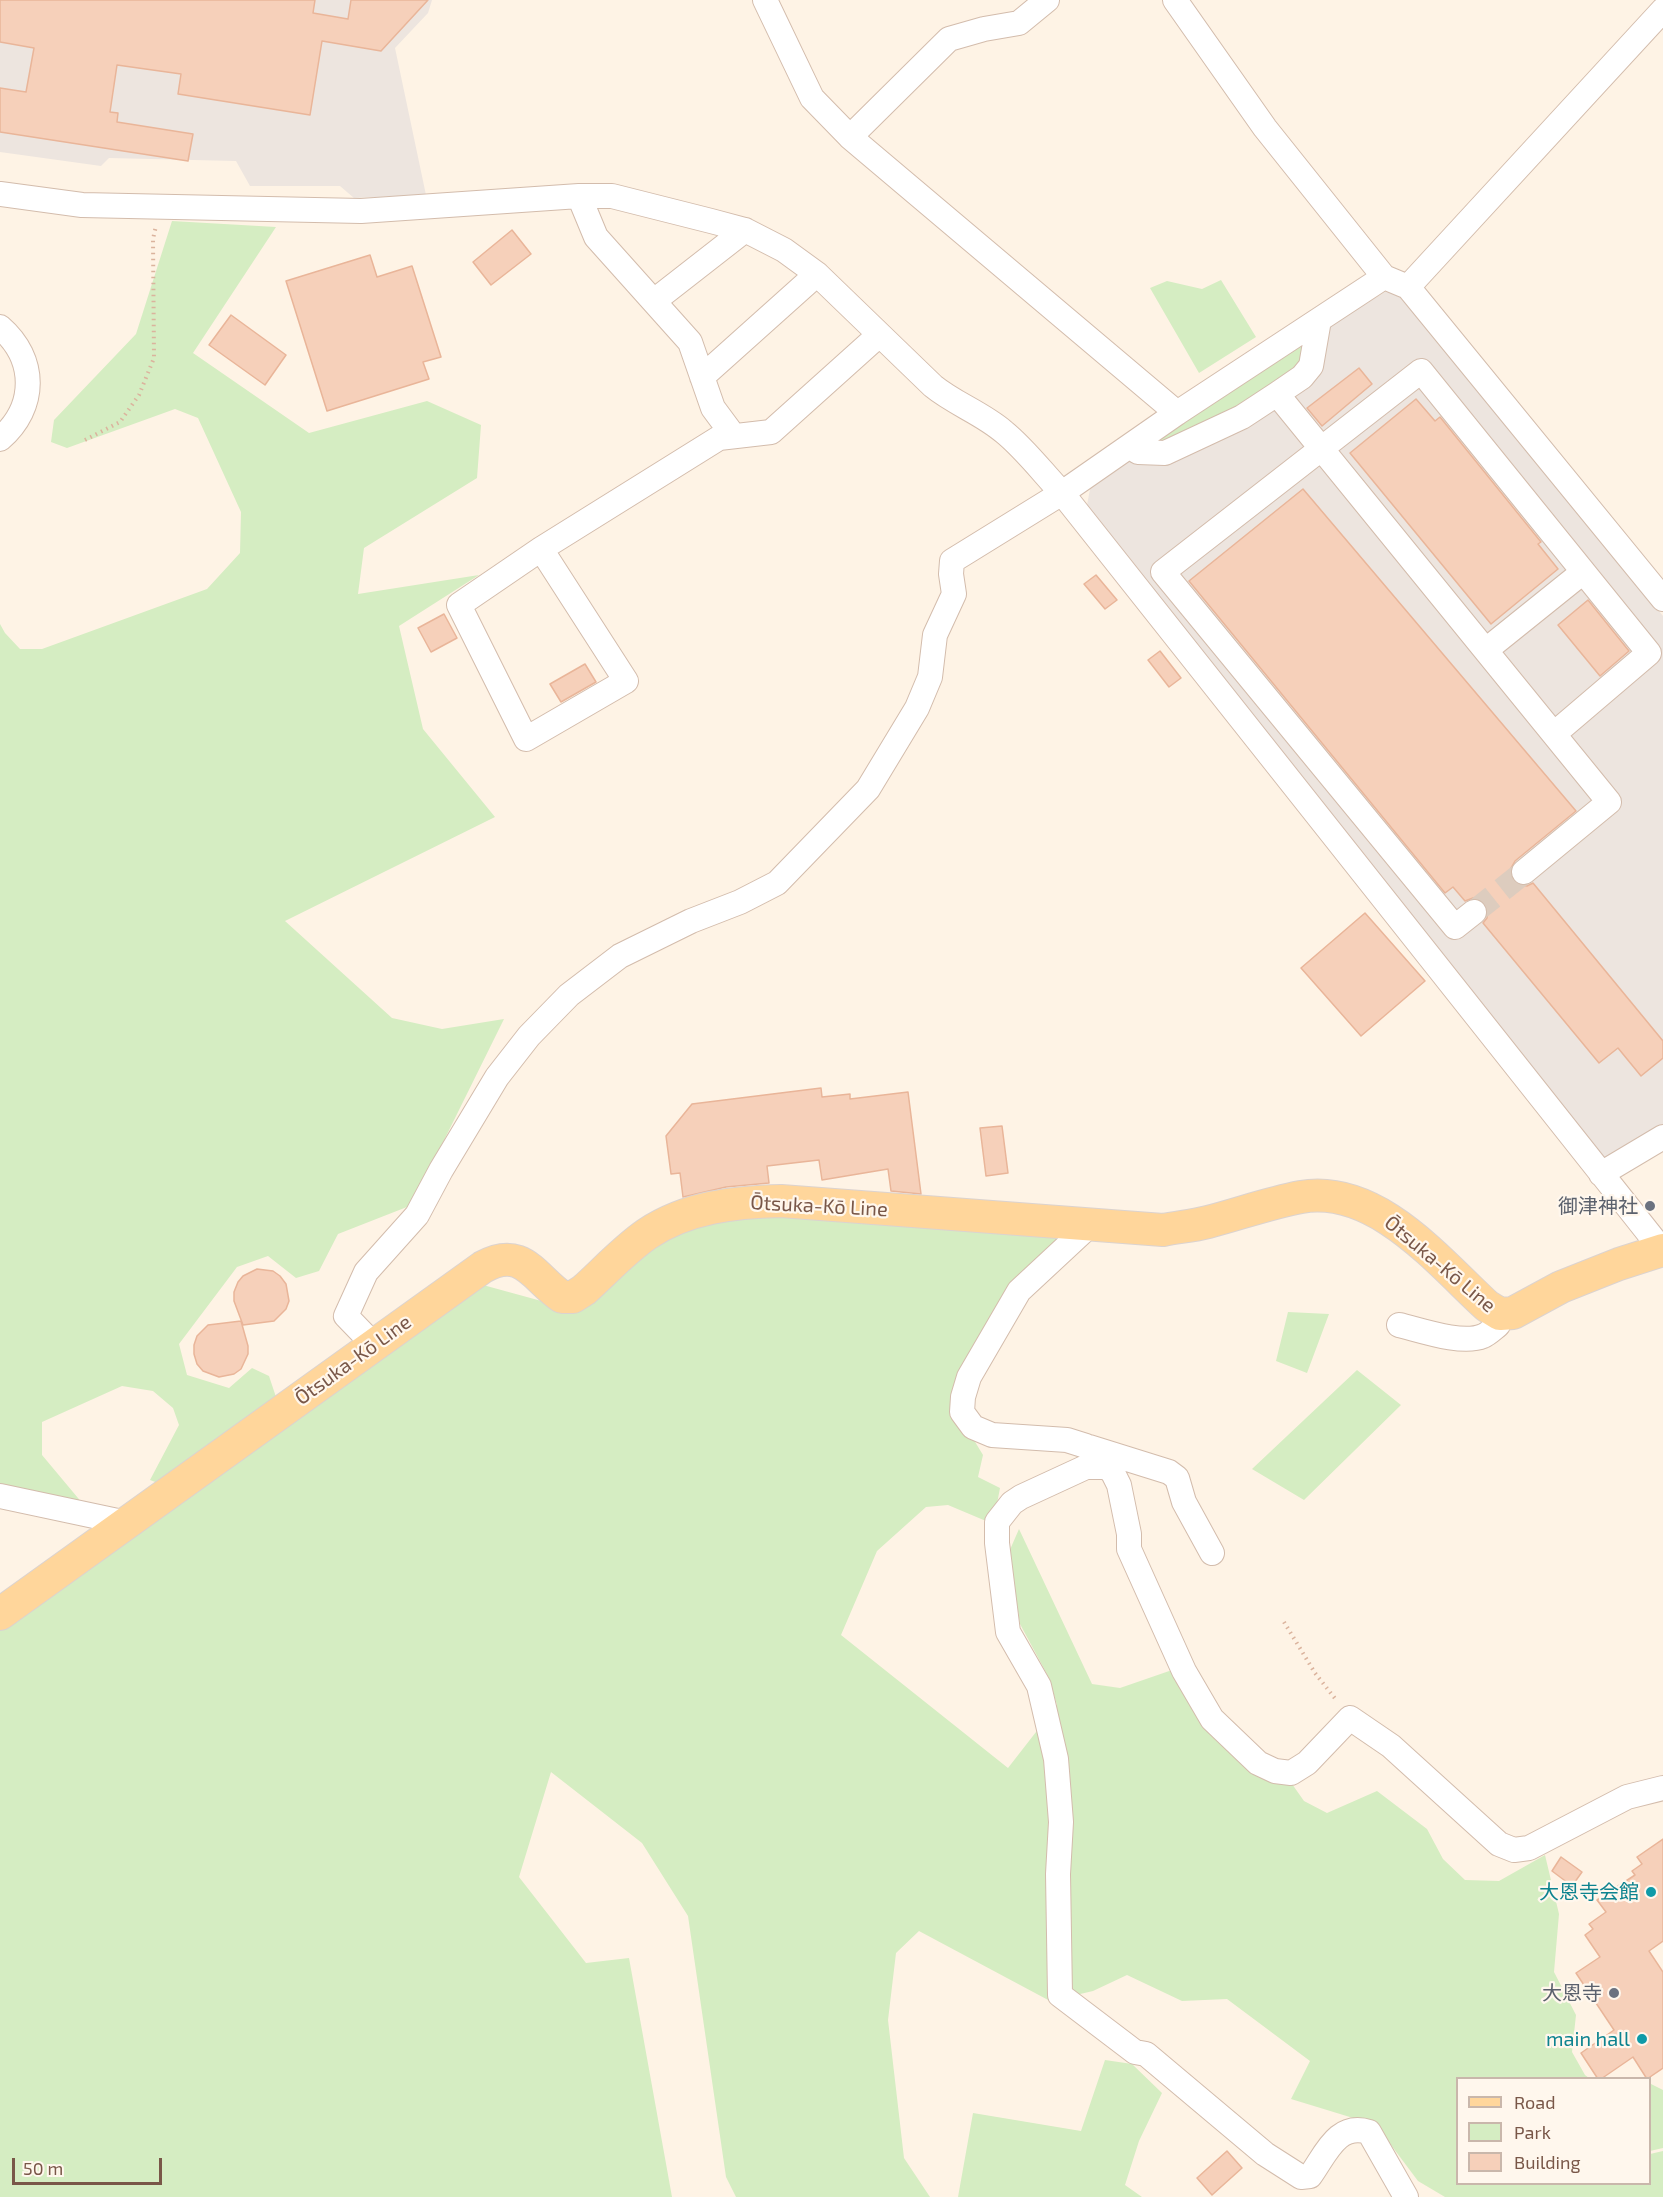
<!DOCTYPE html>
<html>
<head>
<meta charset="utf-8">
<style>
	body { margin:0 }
	#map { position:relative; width:1663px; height:2197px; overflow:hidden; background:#fef3e5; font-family:"Exo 2",sans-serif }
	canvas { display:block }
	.legend { position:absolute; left:1456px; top:2077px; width:195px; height:108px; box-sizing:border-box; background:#fff7ed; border:2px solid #c9b7ab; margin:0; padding:8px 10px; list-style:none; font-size:18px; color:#795748 }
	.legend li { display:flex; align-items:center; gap:12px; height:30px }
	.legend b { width:30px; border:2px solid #c9b7ab }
	.scale { position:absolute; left:12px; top:2158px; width:150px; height:27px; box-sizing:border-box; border:3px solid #795748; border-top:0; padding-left:8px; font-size:18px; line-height:21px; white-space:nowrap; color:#795748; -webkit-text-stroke:4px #fff7ed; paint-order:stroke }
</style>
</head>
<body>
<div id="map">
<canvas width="1663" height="2197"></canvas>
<ul class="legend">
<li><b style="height:8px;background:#ffd69b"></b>Road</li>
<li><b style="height:16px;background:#d5edc2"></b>Park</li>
<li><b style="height:16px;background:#f6d0ba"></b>Building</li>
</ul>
<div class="scale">50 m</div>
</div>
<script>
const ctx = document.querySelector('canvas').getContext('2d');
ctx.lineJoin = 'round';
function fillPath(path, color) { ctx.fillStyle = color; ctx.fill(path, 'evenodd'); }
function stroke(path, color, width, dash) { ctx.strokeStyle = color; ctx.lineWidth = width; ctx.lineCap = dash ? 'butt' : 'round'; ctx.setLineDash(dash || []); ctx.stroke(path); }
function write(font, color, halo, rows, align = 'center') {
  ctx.font = font + ' "Exo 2","Noto Sans JP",sans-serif'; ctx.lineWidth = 4.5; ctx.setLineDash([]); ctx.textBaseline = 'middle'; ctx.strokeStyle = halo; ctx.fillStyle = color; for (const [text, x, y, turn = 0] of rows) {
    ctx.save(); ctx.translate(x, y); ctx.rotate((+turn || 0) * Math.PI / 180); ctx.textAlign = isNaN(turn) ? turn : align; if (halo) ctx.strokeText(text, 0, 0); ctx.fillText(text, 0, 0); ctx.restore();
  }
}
const industrial = new Path2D(`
	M0,0h432l-4,13 -33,35 31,147 -72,3 -14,-12h-90l-14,-25 -127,-3 -8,8 -101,-14z
	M1385,292l13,1 6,4 259,319v511l-59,32 -514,-645 -3,-9 4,-21 132,-92z`);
const green = new Path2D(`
	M172,221l104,6 -83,126 116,80 118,-32 54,24 -4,53 -113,70 -6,46 121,-19 -80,51 24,103 72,88 -210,104 107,97 50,11 62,-10 -92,186 -74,29 -19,37 -23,7 -28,-22 -31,11 -58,77 8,31 42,13 23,-20 17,8 8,24 -114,85 -13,-5 29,-55 -6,-17 -20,-17 -31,-5 -80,36v33l41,49 -83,-18v-862l5,9 15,16h22l165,-60 33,-36 1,-41 -43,-94 -23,-9 -108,39 -16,-6 3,-22 82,-86z
	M1221,280l35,57 -57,36 -49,-85 17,-7 35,8z
	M1305,342l-8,31 -131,73 -20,-3z
	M750,1211l310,27 -100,179 23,38 -5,22 22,11 -4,21 -10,12 -38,-16 -22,2 -49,44 -36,84 167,133 49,-63 -8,-27 -29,-54 -11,-72 10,-23 73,155 28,4 55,-19 53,80c18,23 30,21 57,25l19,27 23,12 50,-22 50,38 16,30 22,21 34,1 46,-26 14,59 -5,58 22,43 -4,37 13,23 4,3h-131v106h192v-30l13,-3v46h-218l-27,-16 -42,-56 -85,-26 19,-38 -83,-62 -45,2 -55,-26 -34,16 -43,10 -131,-70 -23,22 -8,67 16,138 26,39h-194l-10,-20 -38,-261 -46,-73 -91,-71 -32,105 67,86 43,-5 43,239h-672v-569l483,-343 73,20 100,-64z
	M1288,1312l41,2 -22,59 -31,-12z
	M1357,1370l44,35 -97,95 -52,-31z
	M1105,2060l27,4 30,29 -23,48 -14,44 17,12h-184l15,-84 108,18z
	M1651,2084l12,6v58l-13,3z`);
const building = new Path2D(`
	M0,0h315l-2,13 35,6 3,-19h77l-47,51 -59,-10 -12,74 -132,-21 3,-20 -64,-9 -7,47 8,1 -1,9 76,12 -5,27 -188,-29v-44l26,4 8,-44 -34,-6z
	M512,230l19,24 -40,31 -18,-23z
	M370,255l7,22 35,-11 29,91 -18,5 6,17 -102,32 -41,-130z
	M231,315l55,40 -21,30 -56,-40z
	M1359,368l13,16 -50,42 -15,-18z
	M1416,399l19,22 5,-4 101,125 -3,2 20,25 -67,55 -141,-171z
	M1303,489l273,322 -61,50 -4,7 -1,7 3,6 7,4 7,1 6,-3 130,158v17l-22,18 -23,-28 -19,15 -116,-140 4,-5 1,-7 -3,-8 -5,-4 -7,-1 -8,3 -12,-14 -8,6 -256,-312z
	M1096,575l21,25 -12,9 -21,-25z
	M1588,600l41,51 -29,25 -42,-51z
	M444,614l13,24 -26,14 -13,-24z
	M1160,651l21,27 -12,9 -21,-27z
	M585,664l11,18 -35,20 -11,-18z
	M1365,913l60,68 -64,55 -60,-68z
	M821,1088l1,9 28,-3v5l58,-7 13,102 -30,-3 -3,-22 -66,11 -3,-20 -52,6 2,17 -43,4 -43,10 -3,-24 -9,1 -5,-38 26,-32z
	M1002,1126l6,47 -22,3 -6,-48z
	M257,1269l16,2 7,5 6,8 3,17 -3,8 -12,12 -31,4 -9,-24v-9l4,-10 5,-6z
	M241,1321l7,25v8l-7,15 -7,5 -15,3 -16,-6 -6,-7 -3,-10v-9l3,-9 11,-11z
	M1663,1839v102l-14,10 14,21v96l-16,11 -14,-22 -32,22h-3l-17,-26 33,-23 -38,-57 24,-16 -15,-22 8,-6 -4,-5 17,-12 -9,-12 38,-25 -3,-4 10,-7 -5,-7z
	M1561,1857l21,15 -10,14 -20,-15z
	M1227,2151l15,17 -30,27 -15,-17z`);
const minorTunnel = new Path2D(`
	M1474,912l50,-40`);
const path = new Path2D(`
	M85,440l35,-18 19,-27 15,-37 -1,-119 3,-13
	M1284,1622l31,51 22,28`);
const minor = new Path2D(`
	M765,0l47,98 38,39 327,276
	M1175,0l90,128 119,149 24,10 255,312
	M850,137l99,-98 35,-10 35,-6 28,-23
	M0,194l82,11 279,6 218,-15h33l99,25 34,9 39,20 33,24 116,112c22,18 49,27 71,46 21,17 39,41 58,61l600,757
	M579,196l17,41 94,105 23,66 20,27
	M1408,287l255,-277
	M654,301l91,-71
	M0,327c37,32 37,80 0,112
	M702,377l115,-103
	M1277,394l332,408 -85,70
	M1130,446l8,6 27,1 77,-36 35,-23 25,-17 9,-11 8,-46
	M541,549l85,132 -100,58 -67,-134 82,-56 178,-111 52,-6 108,-97
	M1486,650l97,-78
	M1474,912l-19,15 -292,-355 258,-201 228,282 -95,81
	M1601,1174l62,-37
	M1090,1225l-71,66 -50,86 -6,20 -1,15 11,15 19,8 75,5 19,6 11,9 16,18 6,12 10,49v15l55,122 28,48 46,44 17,8 16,2 16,-10 43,-45 41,28 108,98 15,6 15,-2 98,-51 36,-9
	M1399,1325c21,5 63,20 84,11 5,-2 10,-7 15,-11l2,-11
	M374,1345l-28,-29 20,-44 51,-57 24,-45 56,-93 32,-41 40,-41 51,-39 71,-35 49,-19 37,-19 91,-94 49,-81 13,-31 5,-42 19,-41 -3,-20 1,-13 110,-68 115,-80 207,-136
	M1089,1447l80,25 8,6 7,24 28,51
	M1106,1467h-20l-65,30 -9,6 -15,19v21l11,89 31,54 17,73 5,63 -3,52 2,121 75,57 11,2 119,100 36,23 9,-1c16,-22 27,-54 59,-44l37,65
	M0,1496l127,27`);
const major = new Path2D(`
	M0,1614l483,-347c40,-22 51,11 79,30h11l11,-7c20,-18 40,-40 63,-56 40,-27 88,-32 134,-33l382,29c15,-3 30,-4 45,-8 31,-8 61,-19 93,-25 75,-13 137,64 186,109l13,8 13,-1 48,-26 58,-23 44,-14`);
const markers = [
	[1650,1206,6,"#6b7280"],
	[1651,1892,6,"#0f9aa8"],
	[1614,1993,6,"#6b7280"],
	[1642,2039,6,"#0f9aa8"]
];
const streetNames = [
	["Ōtsuka-Kō Line",819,1206,3],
	["Ōtsuka-Kō Line",1440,1264,40],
	["Ōtsuka-Kō Line",353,1360,-36]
];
const worshipNames = [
	["御津神社",1638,1206],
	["大恩寺",1602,1993]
];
const cultureNames = [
	["大恩寺会館",1639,1892],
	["main hall",1630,2039]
];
fillPath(industrial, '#ede5df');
fillPath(green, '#d5edc2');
fillPath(building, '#f6d0ba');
stroke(building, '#e9b599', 1.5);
stroke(minorTunnel, '#ddccbe', 24, [24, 12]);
stroke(minor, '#d3bcac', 26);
stroke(major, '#dcd3cf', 34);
stroke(path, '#dbb39d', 4, [1.5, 4.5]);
stroke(minor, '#fff', 24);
stroke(major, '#ffd69b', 32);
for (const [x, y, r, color] of markers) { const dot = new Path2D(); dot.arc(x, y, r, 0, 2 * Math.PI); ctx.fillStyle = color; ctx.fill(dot); stroke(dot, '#fff7ed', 2); }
write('20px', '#795748', '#fff7ed', streetNames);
write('20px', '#5b616d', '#fff7ed', worshipNames, 'right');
write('20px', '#0d838f', '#fff7ed', cultureNames, 'right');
</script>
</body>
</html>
